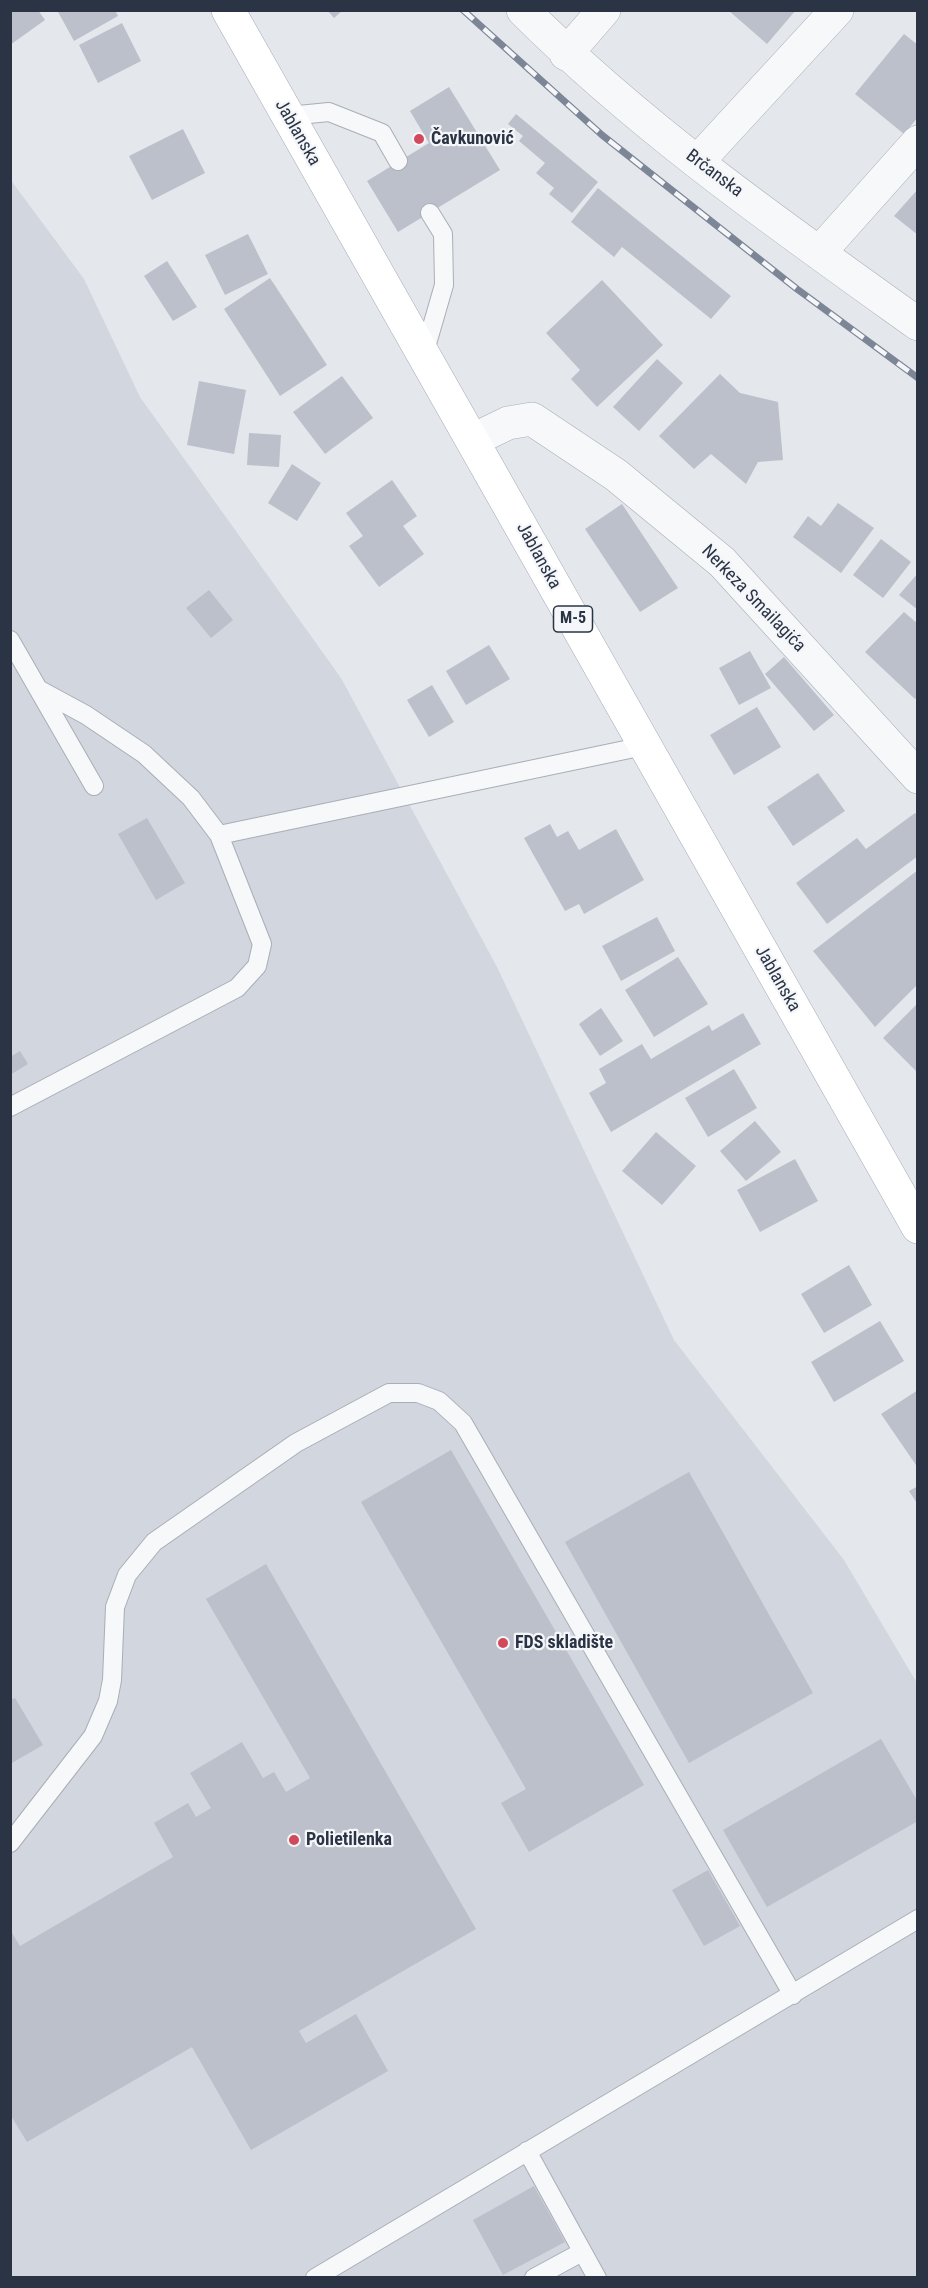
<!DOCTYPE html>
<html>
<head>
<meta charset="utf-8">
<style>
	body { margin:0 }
	#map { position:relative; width:928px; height:2288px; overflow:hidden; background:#e4e7ec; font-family:"Roboto Condensed",sans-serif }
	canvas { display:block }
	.frame { position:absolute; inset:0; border:12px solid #2b3445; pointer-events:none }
</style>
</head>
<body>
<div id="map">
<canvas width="928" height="2288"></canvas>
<div class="frame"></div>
</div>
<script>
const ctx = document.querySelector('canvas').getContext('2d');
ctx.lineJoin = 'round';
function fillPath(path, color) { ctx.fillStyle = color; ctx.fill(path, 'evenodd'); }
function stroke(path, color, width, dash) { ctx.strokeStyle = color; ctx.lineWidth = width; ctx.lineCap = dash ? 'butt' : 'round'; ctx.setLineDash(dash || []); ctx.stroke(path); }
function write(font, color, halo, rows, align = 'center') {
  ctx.font = font + ' "Roboto Condensed",sans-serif'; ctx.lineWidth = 4.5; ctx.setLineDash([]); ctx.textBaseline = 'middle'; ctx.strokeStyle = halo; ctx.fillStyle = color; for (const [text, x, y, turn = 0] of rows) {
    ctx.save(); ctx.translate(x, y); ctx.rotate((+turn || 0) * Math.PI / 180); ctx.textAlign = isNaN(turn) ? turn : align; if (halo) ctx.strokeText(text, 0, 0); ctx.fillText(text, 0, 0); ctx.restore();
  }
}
const built = new Path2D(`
	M10,179l74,100 56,118 201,281 156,289 177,373 170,220 73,123v594h-906z`);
const building = new Path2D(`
	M10,10h28l7,10 -35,25z
	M57,10h58l3,6 -44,25z
	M327,10h16l-9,8z
	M728,10h68l-29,34z
	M122,23l19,38 -43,22 -19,-38z
	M904,34l14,11v72l-14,17 -49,-40z
	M449,87l51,83 -102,62 -31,-51 62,-38 -19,-32z
	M516,114l82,68 -26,31 -23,-19 5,-6 -18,-15 9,-10 -26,-22 4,-5 -15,-12z
	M183,129l22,44 -53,27 -23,-44z
	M598,188l133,108 -20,23 -89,-72 -8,10 -43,-35z
	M918,189v46l-24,-19z
	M248,234l20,40 -43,21 -20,-40z
	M167,261l30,46 -24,14 -29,-45z
	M270,278l57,87 -47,31 -56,-87z
	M602,280l61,65 -66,62 -26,-28 9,-9 -34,-37z
	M657,359l26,24 -44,48 -26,-24z
	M720,374l20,19 38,9 5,58 -25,2 -12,22 -35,-30 -17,15 -35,-33z
	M342,376l31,42 -48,36 -32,-42z
	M199,381l47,9 -12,64 -47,-9z
	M249,433l32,2 -2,32 -32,-2z
	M292,464l29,19 -24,38 -29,-18z
	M392,480l25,36 -14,10 21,28 -45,33 -30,-41 14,-10 -17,-23z
	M838,503l36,25 -33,45 -48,-36 15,-21 13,10z
	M622,504l56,84 -38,24 -55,-83z
	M881,539l30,23 -28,36 -30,-23z
	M918,573v37l-19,-15z
	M209,590l24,30 -22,18 -25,-30z
	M904,612l14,12v73l-3,2 -50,-47z
	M489,645l21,34 -44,26 -20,-34z
	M750,651l21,37 -32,17 -20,-37z
	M784,657l50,58 -20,16 -49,-57z
	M432,685l22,37 -25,15 -22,-37z
	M757,707l24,40 -47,28 -24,-40z
	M818,773l27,38 -52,35 -26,-39z
	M915,813l3,3v40l-91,68 -31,-41 61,-45 9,11z
	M147,818l38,65 -29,17 -38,-66z
	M550,824l7,13 11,-6 11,19 37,-21 28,51 -60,34 -5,-10 -14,7 -41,-73z
	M918,870v114l-43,43 -62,-76z
	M657,917l18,34 -54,30 -19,-35z
	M678,957l30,47 -54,33 -29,-47z
	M918,1003v70l-35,-35z
	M601,1008l22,33 -23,15 -21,-32z
	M743,1013l18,31 -150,88 -22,-39 17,-10 -7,-14 43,-25 9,15 58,-34 3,6z
	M20,1051l8,13 -18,11v-18z
	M734,1069l23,39 -49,29 -23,-39z
	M755,1121l26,31 -35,29 -26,-30z
	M656,1132l40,34 -34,39 -40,-34z
	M795,1159l23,42 -58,31 -23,-42z
	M849,1265l23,40 -48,28 -23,-39z
	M880,1321l24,40 -70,41 -23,-40z
	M918,1390v78l-37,-54z
	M451,1450l193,335 -115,67 -28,-49 25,-14 -165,-287z
	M689,1472l124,221 -124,70 -124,-221z
	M918,1486v19l-9,-14z
	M266,1564l210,365 -177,102 7,12 50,-29 32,57 -137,79 -59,-103 -165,95 -17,-28v-184l10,16 153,-89 -19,-34 34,-20 8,14 15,-9 -21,-35 52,-31 21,36 11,-6 12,20 24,-14 -104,-179z
	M15,1698l28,47 -33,19v-64z
	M881,1739l37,63v19l-151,86 -44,-77z
	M708,1870l32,56 -36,20 -32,-56z
	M534,2186l31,56 -62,33 -30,-55z`);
const lane = new Path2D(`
	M288,116l41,-4 53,21 16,28
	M424,354l20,-69 -1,-51 -13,-21
	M10,640l84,146
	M219,835l425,-89
	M10,1107l227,-119 20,-22 5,-22 -43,-109 -28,-37 -47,-44 -58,-39 -48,-26
	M10,1843l83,-107 15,-35 4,-21 3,-73 12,-32 27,-33 142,-99 93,-50h29l21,8 24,22 330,572
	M527,2151l70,127
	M315,2278l603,-359
	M534,2278l48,-26`);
const street = new Path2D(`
	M523,10c119,119 258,216 395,314
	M566,54l38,-44
	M697,162l140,-152
	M819,253l99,-111
	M473,440l35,-17 24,-4 84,56 106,87 196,215`);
const primary = new Path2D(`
	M228,10l690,1217`);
const rail = new Path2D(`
	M463,10l139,125 195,154 121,89`);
const markers = [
	[419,139,6,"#d1495b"],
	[503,1643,6,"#d1495b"],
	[294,1840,6,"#d1495b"]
];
const shields = [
	[573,619,39]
];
const shieldNames = [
	["M-5",573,619]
];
const streetNames = [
	["Jablanska",297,133,60],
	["Brčanska",714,174,37],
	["Jablanska",538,556,61],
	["Nerkeza Smailagića",753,599,46],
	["Jablanska",777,979,60]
];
const poiNames = [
	["Čavkunović",431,139],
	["FDS skladište",515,1643],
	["Polietilenka",306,1840]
];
fillPath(built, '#d2d6de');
fillPath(building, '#bbc0ca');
stroke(lane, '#a9aeb7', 20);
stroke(street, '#a9aeb7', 34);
stroke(primary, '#a3abb8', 34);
stroke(lane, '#f7f8fa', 18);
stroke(street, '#f7f8fa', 33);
stroke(primary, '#fff', 33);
stroke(rail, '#7d8696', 7);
stroke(rail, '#f4f6f9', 4.5, [14]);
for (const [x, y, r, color] of markers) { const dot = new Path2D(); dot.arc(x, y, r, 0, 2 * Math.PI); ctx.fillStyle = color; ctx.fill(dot); stroke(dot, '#f4f6f9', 2); }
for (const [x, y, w] of shields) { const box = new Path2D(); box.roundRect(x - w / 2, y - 13, w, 26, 4.5); ctx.fillStyle = '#f4f6f9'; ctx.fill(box); stroke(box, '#2b3445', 1.5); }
write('bold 16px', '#2b3445', null, shieldNames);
write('18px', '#2b3445', '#f4f6f9', streetNames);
write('bold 18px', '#2b3445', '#f4f6f9', poiNames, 'left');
</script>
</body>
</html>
